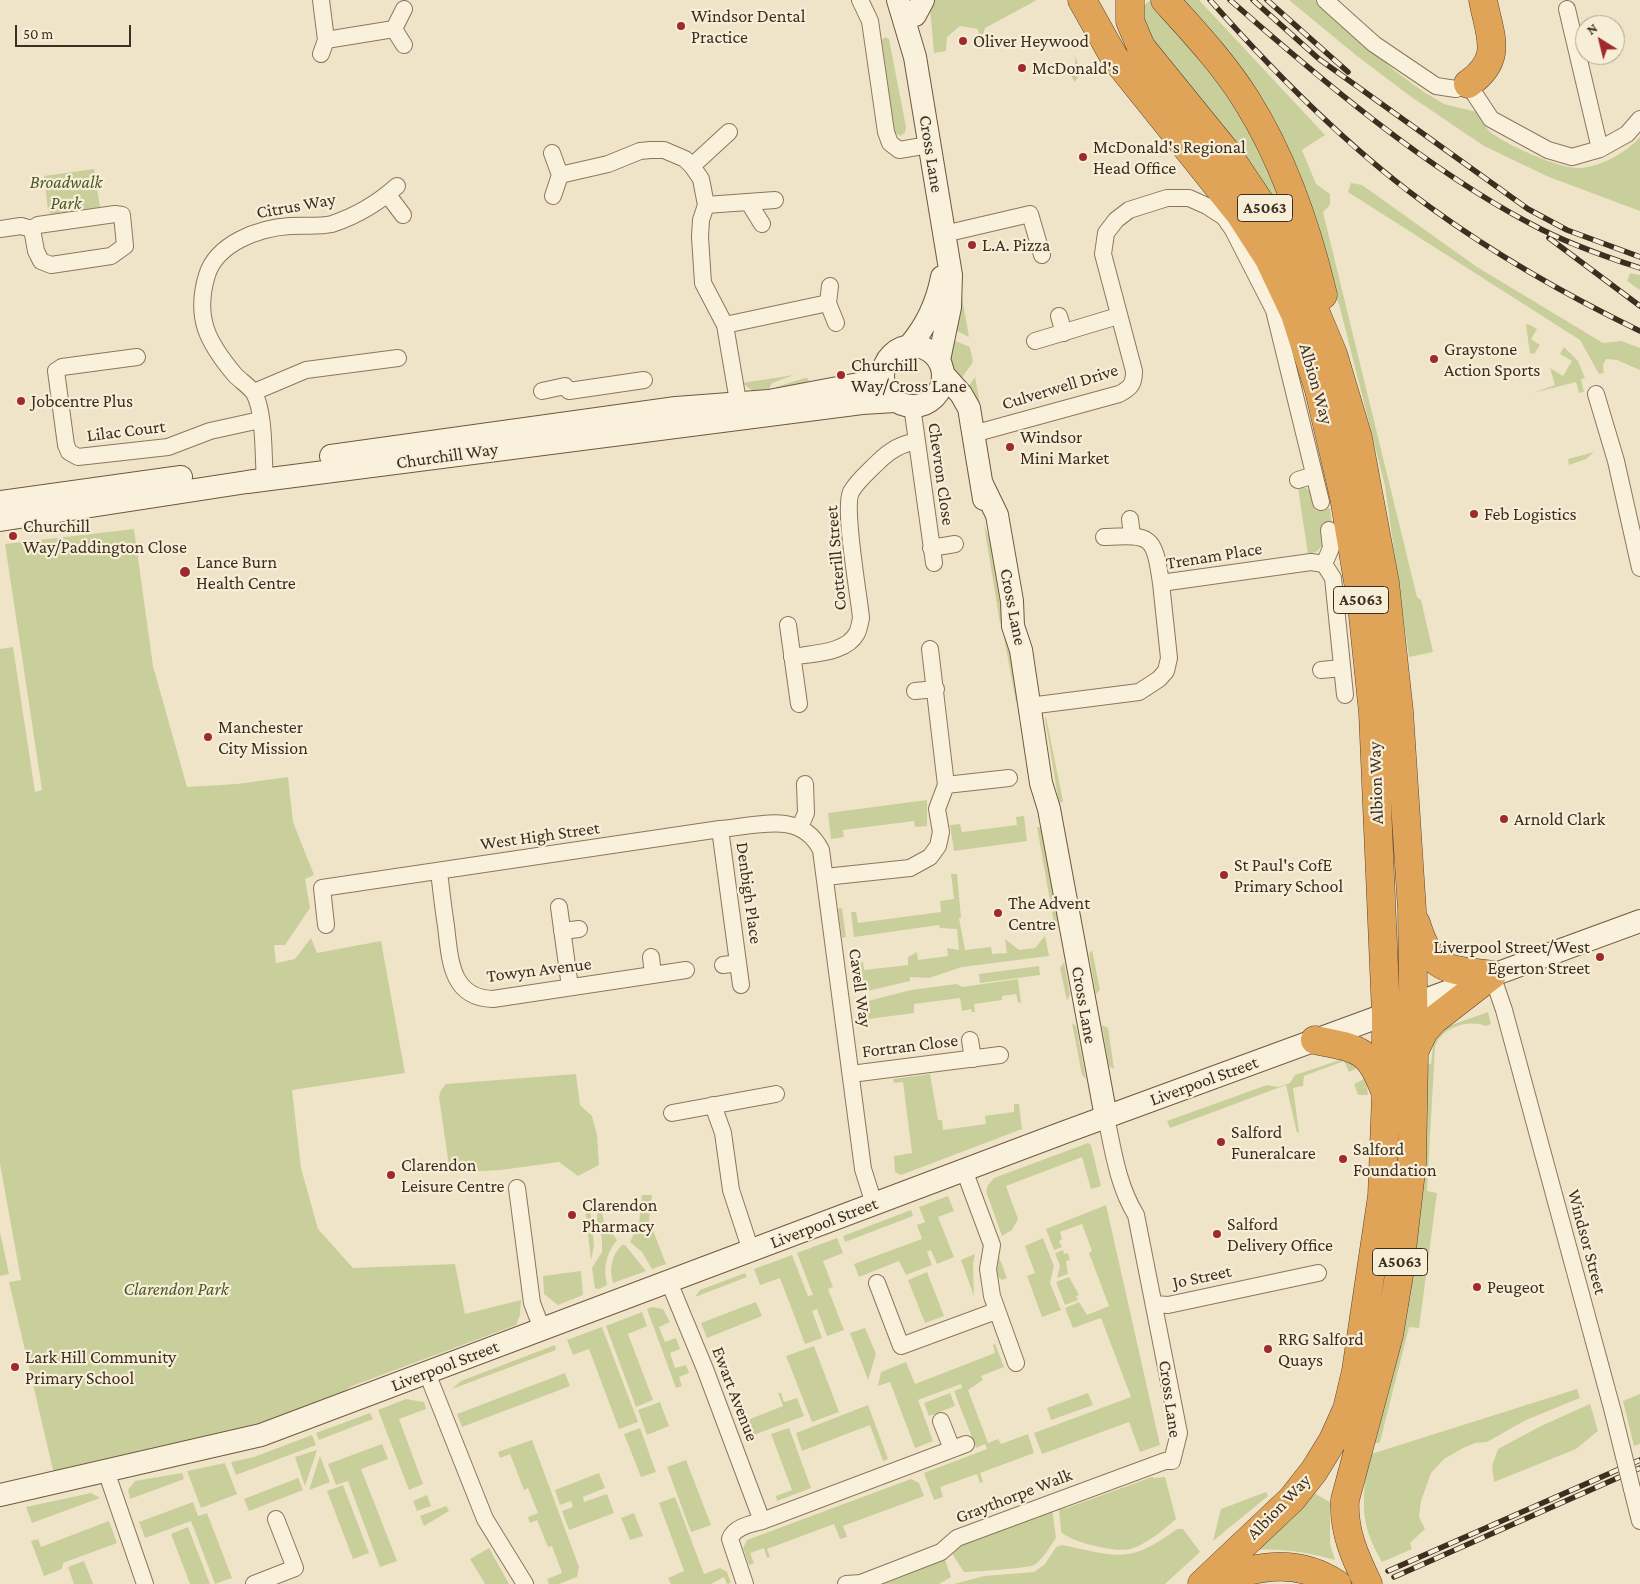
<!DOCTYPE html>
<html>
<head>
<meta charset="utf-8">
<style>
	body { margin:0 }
	#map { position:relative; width:1640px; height:1584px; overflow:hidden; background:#f0e4c8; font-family:"Crimson Pro",serif }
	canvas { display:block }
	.north { position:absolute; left:1575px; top:15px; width:50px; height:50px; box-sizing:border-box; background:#f7eed8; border:1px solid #ada18e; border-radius:50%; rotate:324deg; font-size:14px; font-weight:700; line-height:20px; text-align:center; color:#3d2e20 }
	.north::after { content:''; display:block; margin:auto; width:18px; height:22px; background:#9e2a2b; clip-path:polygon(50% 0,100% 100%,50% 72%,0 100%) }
	.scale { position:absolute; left:15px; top:25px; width:116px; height:22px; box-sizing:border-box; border:2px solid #3d2e20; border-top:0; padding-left:6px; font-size:15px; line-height:18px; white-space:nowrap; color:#3d2e20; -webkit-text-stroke:4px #f7eed8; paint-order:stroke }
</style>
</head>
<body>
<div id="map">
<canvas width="1640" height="1584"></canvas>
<div class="north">N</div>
<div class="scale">50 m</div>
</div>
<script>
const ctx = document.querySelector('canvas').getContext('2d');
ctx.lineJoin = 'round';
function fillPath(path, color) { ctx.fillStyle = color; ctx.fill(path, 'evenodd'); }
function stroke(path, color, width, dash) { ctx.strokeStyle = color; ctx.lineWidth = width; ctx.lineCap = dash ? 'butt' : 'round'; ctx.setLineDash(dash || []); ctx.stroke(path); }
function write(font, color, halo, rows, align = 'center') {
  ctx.font = font + ' "Crimson Pro",serif'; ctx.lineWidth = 4.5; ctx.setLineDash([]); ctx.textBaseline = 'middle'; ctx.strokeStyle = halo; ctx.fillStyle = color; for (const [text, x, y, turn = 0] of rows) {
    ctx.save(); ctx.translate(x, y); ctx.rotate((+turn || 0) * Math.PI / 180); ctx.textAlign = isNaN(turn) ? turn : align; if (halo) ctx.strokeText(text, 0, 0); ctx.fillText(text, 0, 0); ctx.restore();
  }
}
const green = new Path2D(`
	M932,0h105l-52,28 -5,17 -2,-16 -18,-3 -13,11 -1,14 -12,2 -4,-44z
	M1151,0c23,26 48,50 69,77 33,45 54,99 71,152l-147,-198v-26z
	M1175,0h24l126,135 -23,15 14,34 14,10v11l-7,7 94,385 4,3 12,52 -24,5 -24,-171 -45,-178 -42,-127z
	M1289,0h26l80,71 29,21 20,12 33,8c4,8 8,16 16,22 17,12 64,34 86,34 21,-1 47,-15 61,-31v74l-91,-34 -65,-31 -74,-50 -53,-40z
	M885,37l4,2 17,88 -1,6 -5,3 -6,-4 -12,-92z
	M1075,56l6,16 -6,10 -6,-9 6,-9z
	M94,169l6,38 -49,7 -3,-4 -4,-34z
	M1351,183l11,2 115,82 126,76 18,-2 19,7v22l-23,-10 -11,-1 -3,6 1,8 -5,1 -19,-34 -232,-148z
	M1630,273l10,2v15l-13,-9z
	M958,274l11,63 -14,-7z
	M913,321l5,2 -10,14 -17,13 -19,19 -2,-4 26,-22z
	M1528,324l9,5 -6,10 9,6 -6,9 -4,-1 -4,-28z
	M950,339l20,8 3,15 -14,20c-16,-13 -13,-25 -9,-43z
	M1564,347l14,14 7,17 -4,1 3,13 -5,1 -3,-11 -43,11 22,-8 -5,-17 13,8 9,-15 -12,-7z
	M794,375l-22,8 -4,8h-15l-11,-8z
	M975,377l8,44 -16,-32z
	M805,378h3l1,5 -35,7 2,-3z
	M1594,452l-8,7 -17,6 -1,-6z
	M1304,487l5,3 7,21 14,-3 2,17 -12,4 3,16 -7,7 -8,2 -10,-66z
	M984,525l9,22 14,75 -7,1z
	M134,529l19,137 34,121 50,-3 51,-7 5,45 21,53 -9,4 5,29 -25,37h-11l2,18 19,-4 16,-21 6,15 64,-12 24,132 -113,17 9,78 17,61 35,39 102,-4 10,50 56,-14 -1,15 -4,10 -164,61 -25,17 -71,26 -202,45 -45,-192 12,-2 -21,-116v-515l13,-2 22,145 7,-2 -37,-246z
	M1009,631l11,72 -4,-1 -13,-70z
	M1046,717l17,84 -4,3 -14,-86z
	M927,800v26l-12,1 -1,-6 -71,9 1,7 -13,2 -3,-26z
	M1024,816l3,25 -73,10 -4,-26 10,-1 2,8 55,-7 -1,-8z
	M1037,827h5l20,101 -7,1z
	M951,874h6l4,44h-2l6,32 26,-3 1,7 15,-1 -2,-14 14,11 16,-2 10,-12 4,20 -87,11 -33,11 -19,-1v4l-47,11 -6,-29 6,-1 1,8 44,-5v-8l9,-5 1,8 30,-4 -1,-8 12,2 -2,-21 -17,-1 -1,-3 -85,12 -3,-25h5l2,11 83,-11 -1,-11 14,-2z
	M842,908l4,29 -4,1 -4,-29z
	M1092,950l8,40 -4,4 -7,-40z
	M1064,962l6,32 -3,7 -7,-33z
	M1039,966l1,9 -60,8 -1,-9z
	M1018,979l3,24 -3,-1 -2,-8 -14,2v4l-28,4 1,8h-3l-1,-3 -9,2 -2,-13 -46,6v9l-45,6 1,9h-3l-3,-26 47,-12 46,-6 5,3z
	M1488,1012l3,12 -5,2c-17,-7 -45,1 -51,21l-8,144 10,2 -18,135 -10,-1 -29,115 -10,3 53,-380 8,-1 3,-27 9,-9z
	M1072,1023l4,3 10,53 -4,-4z
	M1102,1025l6,3 6,41 -5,-3z
	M1343,1059c19,6 24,17 25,36h-10l-4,-11 10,-5 -5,-12 -10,5 -5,-11 -40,15 -1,10 -10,2 6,44 -2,1 -11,-48 -116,43 -3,-7 100,-36 11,2 12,-4 5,-8z
	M576,1074l4,31 12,11 5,19 2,30 -21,11 -19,-14 -58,8 -51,3 -11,-76 2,-7 5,-6z
	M930,1074l8,46h4l1,10 43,-6 -1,-8 29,-4v-8h5l3,25 -121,46 -6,-3 -1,-16 18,-3 -9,-71 -9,1 -1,-4z
	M1088,1143l3,2 10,41 -10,3 -9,-32 -76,29 12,33 -6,11 -10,6 -16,-45 2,-6 6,-7z
	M642,1195h10l-3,25 17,44 -14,5 -10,-17 -12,-10 9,-19z
	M948,1196l6,15 -16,6 16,40 -17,7 -6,-14 -4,2 5,13 -26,10 -7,-14 -40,16 -5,-13 68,-25 -5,-14 8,-3 -6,-15z
	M1106,1205l54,240 -20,7 -11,-30 -87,32 -8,-21 97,-36 -30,-79 -28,10 -8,-20 14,-6 8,13 22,-9 -20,-53 3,-2 -10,-27 -22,8 2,7 -3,2 3,6 -8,3 -8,-21z
	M585,1208h5l4,38 -3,14z
	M598,1208h3l3,14 13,18c-11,14 -14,28 -10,45l-8,4 -4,-1 -3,-20 10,-16v-13l-5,-20z
	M911,1210l2,6 -68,26 -2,-6z
	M0,1232l9,42 -9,2z
	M837,1238l6,15 -20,8 10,26 -5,2 16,41 -17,6 -10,-27 -5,2 10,27 -17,6 -25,-66 -20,7 -6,-16 38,-14 16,41 5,-1 -16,-42z
	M1043,1238l11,28 -4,17 11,27 -19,7 -15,-41 8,-3 -10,-27z
	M622,1245h3l21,26 -33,12c-4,-14 -2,-27 9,-38z
	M1063,1250l1,4 4,-1 2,7 -4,1 2,13 -11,4 3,-12 -5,-13z
	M975,1254l-2,10 1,32 -13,-36z
	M999,1257l8,21 -5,2 -6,-5z
	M581,1271l2,24 -25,10 -14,-11 -1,-18z
	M927,1272l17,44 -19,7 -17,-43z
	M745,1273l2,4 -52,20 5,-7z
	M1069,1277l10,18 -3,1 2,4 -13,5 -9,-23z
	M756,1302l6,14 -55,22 -6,-15z
	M652,1307l11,2 7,13 -11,5 6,15 11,-4 4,11 -10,4 5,15 11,-3 3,8 -10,4 3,9 -6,2 -29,-79z
	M642,1312l5,14 -19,8 25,66 -17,7 -30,-81z
	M602,1327l36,95 -19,7 -30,-80 -16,6 -6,-15z
	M865,1328l11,26 -8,26 -18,-47z
	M995,1344l9,23 -23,9 2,4 -15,10 20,53 10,-4 3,5 27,-10 6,19 -54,20 3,9 -3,1 -3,-9 -37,13 3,10 -9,3 -10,-27 63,-24 -2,-5 -9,4 -22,-57 8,-3 -1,-4 -43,16 15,41 -18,7 -25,-66 -12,4 3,-14 25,-10 9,22 80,-31 -2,-8z
	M555,1345l1,5 -104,39 9,-8z
	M814,1346l25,66 -27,10 -26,-66z
	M565,1373l5,13 -108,41 -5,-13z
	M1577,1389l3,9 -54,22 -39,22 -12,1 -12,5 -19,11 -13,14 -10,28 -2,16 6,12 -15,14 2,6 -30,13c-24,-41 -19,-61 -14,-107z
	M778,1393h3l3,9 13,-4 7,18 -58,22 -6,-15 43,-17z
	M950,1393l5,13 -26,10 -5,-13z
	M1088,1393l5,12 -42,15 -4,-12z
	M1640,1394v50l-6,2 -11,-45z
	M406,1399l18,3 2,7 -27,10 24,65 -14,6 -31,-80z
	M660,1402l9,24 -22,9 -9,-25z
	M1590,1404l8,27 -22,18 -82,33 -2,-16 6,-17 43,-23z
	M868,1405l20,54 -5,2 -13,-36 -68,26 -6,-18z
	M370,1413l3,6 -54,21 -3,-7z
	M640,1428l16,44 -15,5 -17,-43z
	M789,1428l22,60 -34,13 -1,-5 16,-6 -21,-56z
	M312,1435l4,10 -80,30 -5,-13 23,-5z
	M532,1440l47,127 -2,10 -18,7h-10l-2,-5 15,-6 -10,-27 -4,1 -11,-27 -7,3 -2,-6 10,-4 -10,-25 -4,2 -14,-36 -10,4 -2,-6z
	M382,1444l6,15 -27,10 36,92 -17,6 -32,-86 -12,4 -8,-21z
	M317,1450l-12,36 -10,-29z
	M320,1456l10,26 -21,8z
	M686,1460l25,65 -20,7 -24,-65z
	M225,1463l12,31 -36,14 -14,-37z
	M182,1473l2,6 -54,20 -2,-9 7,-9z
	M599,1473l6,15 -22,9 1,5 23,-8 7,19 -45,17 -7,-19 11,-4 -2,-6 -11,4 -5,-15z
	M1152,1477l3,1 10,-1 11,42c-14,12 -28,24 -45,30 -15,4 -60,-7 -70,-17l-2,-23 8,-1z
	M298,1478l5,12 -54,21 -5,-12z
	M911,1479l8,4 5,13 -81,30 4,11 -7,2 -6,-15 -67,25 3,8 -3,1 -3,-10 -14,5 4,10 -5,2 -6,-17 4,-8z
	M343,1485l26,68 -16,6 -26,-68z
	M1266,1492l2,4 -55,45 8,-32z
	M91,1493l9,5 -68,25 -6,-16z
	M1314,1493l16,9v42l5,16c-28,-8 -55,-12 -85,-10z
	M427,1495l4,11 -14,5 -4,-10z
	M675,1497l29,77 16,-6 7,4 4,11 -4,1 -3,-7 -13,7h-40l-3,-6 16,-7 -25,-68z
	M193,1502l5,14 9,-3 25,65 -17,6 -24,-63 -46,17 -6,-16z
	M446,1506l3,5 -25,15 -4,-10z
	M1052,1508l4,30c-6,8 -13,22 -22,27 -4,3 -61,7 -70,7l-13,-20 8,-8z
	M634,1513l9,23 -13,4 -9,-22z
	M109,1521l8,22 -54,20 -1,6 -18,7 -13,-35 7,-2 3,8z
	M188,1527l22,57h-20l-19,-50z
	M1177,1529h6l17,23 -35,32h-211l30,-8 50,-4 11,-8 11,-17 6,-2c55,11 66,20 115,-16z
	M489,1548l20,36h-24l-15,-25z
	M944,1557l7,20 -12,7h-63z
	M84,1561l9,23h-19l-6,-17z`);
const street = new Path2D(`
	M321,0l5,40 -5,14
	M860,0l10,21 16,111 4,11 9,7 30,-5
	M1325,0l49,44 62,42 20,3 12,-5 23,35 57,31 24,7 28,-8 27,-15 13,-15
	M404,9l-10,20 10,16
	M1567,9l33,140
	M326,40l68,-11
	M552,153l8,22 -7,21
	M692,166l37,-34
	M560,175l48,-11 32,-13 11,-1h13l21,9 7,7 9,13 5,26 -5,15 -1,17 3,46 22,42 15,88
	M388,195l15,20
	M749,203l13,21
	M706,205l69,-5
	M0,229l21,-3 11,3 6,-4 77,-11 7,1 3,31 -14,10 -60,9 -10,-4 -5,-10 -4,-22
	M944,234l86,-20 12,41
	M830,286l-2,17 8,20
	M1059,316l5,17
	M725,325l103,-22
	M1035,341l83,-25
	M137,357l-75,10 -6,4 10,74 3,7 9,5 90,-10 42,-16 50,-11
	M542,391l23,-5 4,5 75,-11
	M254,392l52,-22 92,-12
	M1596,394l20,67 24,107
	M912,406l22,157
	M973,434l146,-40c12,-6 15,-10 15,-23l-31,-117 3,-21 10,-13 13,-10 38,-12h22l18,8 17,11 9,13 41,80 47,192
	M265,480c-2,-23 0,-67 -11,-87 -4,-6 -13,-12 -19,-18 -27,-32 -41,-57 -28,-100 10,-32 52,-47 83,-49 14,-1 28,1 42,-2 24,-8 46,-21 65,-38
	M1298,480l16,-5
	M1130,519l2,17
	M1104,537c47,-2 50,-3 57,46
	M931,548l24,-4
	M1324,564l7,-16 -2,-18
	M788,625l11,79
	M792,657c20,-4 54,-3 65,-24 2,-4 3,-10 4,-15 -2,-23 -18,-109 -10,-126 6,-11 17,-20 26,-29 11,-11 24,-20 39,-21
	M1321,670l21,-2
	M915,691l21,-2
	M1029,706l110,-14 20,-13 7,-8 3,-13 -8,-75 150,-21 13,2 9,14 12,117
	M946,785l63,-7
	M800,827l6,-14 -1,-29
	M720,829l21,156
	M439,871c2,18 4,36 7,55 4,32 4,72 47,73l193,-29
	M825,877l85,-9 20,-11 8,-11 3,-14 -4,-23 9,-24 -16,-136
	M559,907l11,80
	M326,925l-4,-37 398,-59c38,-3 81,-19 101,21l42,319 11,35
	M562,931l17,-2
	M651,957l2,18
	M723,965l15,-2
	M1492,975l12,35 109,402
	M970,1040l3,19
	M851,1074l149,-19
	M713,1105l10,28 8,57 20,61
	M672,1113l104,-19
	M964,1170l28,75 -4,24 4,27 24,67
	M517,1188l15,115 10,26
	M669,1282l36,87 57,152 204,-77
	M877,1283l24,63 95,-35
	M1154,1304l14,1 150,-32
	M427,1373l58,146 40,65
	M941,1421l11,28
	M106,1471l39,113
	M1632,1489l8,32
	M254,1584l41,-16 -19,-49
	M745,1584l-15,-45c4,-12 21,-15 32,-18
	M846,1584l15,-1 80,-31 16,-14 208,-77h7l7,-28 -43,-218c-18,-29 -23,-65 -30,-98`);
const secondary = new Path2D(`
	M898,0l17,57 36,218 -1,32 -11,53
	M915,15l8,-15
	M910,345c17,-20 27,-42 32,-68
	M883 376a30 30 0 1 1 60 0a30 30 0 1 1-60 0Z
	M944,375l17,19 8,14 15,91
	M331,456l345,-48 93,-7 95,-18 18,-10
	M982,484l15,31 15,86 1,25 8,24 20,133 8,26 57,308
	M0,502l181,-25
	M0,520l247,-38 615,-79 33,-2
	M0,1495l261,-60 804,-303 575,-211`);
const highway = new Path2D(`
	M1082,0l32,57 126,157 29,45 26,55 24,76 25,107 18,109 11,107 13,301v81l-4,101 -26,175 -9,38 -14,31 -19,31 -22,28 -90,85
	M1130,0v21l11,26 86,106 53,79 17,36 36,86 25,84 27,145 14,128 13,199 2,148 -2,105 -13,112 -10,60 -44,165c-2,31 10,57 23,84
	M1165,0c29,32 59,64 82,101 37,59 60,127 76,194
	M1468,84c36,-25 22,-47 15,-84
	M1416,923c15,49 30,46 76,52
	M1315,1040c41,9 53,6 69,49
	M1414,1052l10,-21 10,-11 58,-45
	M1207,1583c46,-15 86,-28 130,1`);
const rail = new Path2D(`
	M1210,0c67,76 141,151 224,210 65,47 134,86 206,121
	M1230,0c90,79 195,168 301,224 35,19 72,32 109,44
	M1253,0l66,59 209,150 39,21 73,27
	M1267,0l81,72
	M1549,238l91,68
	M1388,1571l252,-111
	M1394,1577l246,-109`);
const streetBridge = new Path2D(`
	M1613,1412l19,77`);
const markers = [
	[681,26,5,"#9e2a2b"],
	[963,41,5,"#9e2a2b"],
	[1022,68,5,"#9e2a2b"],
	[1083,157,5,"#9e2a2b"],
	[972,245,5,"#9e2a2b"],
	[1434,359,5,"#9e2a2b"],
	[841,375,5,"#9e2a2b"],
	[21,401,5,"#9e2a2b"],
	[1010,447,5,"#9e2a2b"],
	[1474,514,5,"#9e2a2b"],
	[13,536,5,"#9e2a2b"],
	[185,572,6,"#9e2a2b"],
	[208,737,5,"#9e2a2b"],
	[1504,819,5,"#9e2a2b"],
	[1224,875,5,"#9e2a2b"],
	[998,913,5,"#9e2a2b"],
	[1600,957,5,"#9e2a2b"],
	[1221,1142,5,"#9e2a2b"],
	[1343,1159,5,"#9e2a2b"],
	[391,1175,5,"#9e2a2b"],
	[572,1215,5,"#9e2a2b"],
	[1217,1234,5,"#9e2a2b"],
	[1477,1287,5,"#9e2a2b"],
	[1268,1349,5,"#9e2a2b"],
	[15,1367,5,"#9e2a2b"]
];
const shields = [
	[1265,208,55],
	[1361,600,55],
	[1400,1262,55]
];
const shieldNames = [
	["A5063",1265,208],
	["A5063",1361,600],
	["A5063",1400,1262]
];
const poiNames = [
	["Windsor Dental",691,16],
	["Practice",691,37],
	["Oliver Heywood",973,41],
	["McDonald's",1032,68],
	["McDonald's Regional",1093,147],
	["Head Office",1093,168],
	["L.A. Pizza",982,245],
	["Graystone",1444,349],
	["Action Sports",1444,370],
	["Churchill",851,365],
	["Way/Cross Lane",851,386],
	["Jobcentre Plus",31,401],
	["Windsor",1020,437],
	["Mini Market",1020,458],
	["Feb Logistics",1484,514],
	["Churchill",23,526],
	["Way/Paddington Close",23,547],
	["Lance Burn",196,562],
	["Health Centre",196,583],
	["Manchester",218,727],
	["City Mission",218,748],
	["Arnold Clark",1514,819],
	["St Paul's CofE",1234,865],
	["Primary School",1234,886],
	["The Advent",1008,903],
	["Centre",1008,924],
	["Liverpool Street/West",1590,947,"right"],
	["Egerton Street",1590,968,"right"],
	["Salford",1231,1132],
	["Funeralcare",1231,1153],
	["Salford",1353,1149],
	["Foundation",1353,1170],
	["Clarendon",401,1165],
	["Leisure Centre",401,1186],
	["Clarendon",582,1205],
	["Pharmacy",582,1226],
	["Salford",1227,1224],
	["Delivery Office",1227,1245],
	["Peugeot",1487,1287],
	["RRG Salford",1278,1339],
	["Quays",1278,1360],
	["Lark Hill Community",25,1357],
	["Primary School",25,1378]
];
const streetNames = [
	["Cross Lane",931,154,81],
	["Citrus Way",296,206,-10],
	["Albion Way",1316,384,74],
	["Culverwell Drive",1060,387,-17],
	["Lilac Court",126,431,-7],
	["Churchill Way",447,456,-8],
	["Chevron Close",941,474,82],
	["Trenam Place",1214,556,-9],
	["Cotterill Street",836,558,-95],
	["Cross Lane",1013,607,79],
	["Albion Way",1376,783,-92],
	["West High Street",540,836,-8],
	["Denbigh Place",749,893,82],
	["Towyn Avenue",539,970,-7],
	["Cavell Way",860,988,82],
	["Cross Lane",1084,1005,80],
	["Fortran Close",910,1046,-7],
	["Liverpool Street",1204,1081,-20],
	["Liverpool Street",824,1223,-21],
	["Windsor Street",1587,1242,75],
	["Jo Street",1202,1277,-12],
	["Liverpool Street",445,1366,-21],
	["Ewart Avenue",735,1394,69],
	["Cross Lane",1170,1399,82],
	["Graythorpe Walk",1014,1496,-21],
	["Albion Way",1279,1507,-46]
];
const parkNames = [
	["Broadwalk",66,182],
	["Park",66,203],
	["Clarendon Park",176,1289]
];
fillPath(green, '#c9cf9b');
stroke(street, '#8d765c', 18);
stroke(secondary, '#6f573f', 24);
stroke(highway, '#5b4430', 29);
stroke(street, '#faf1dc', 16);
stroke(secondary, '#faf1dc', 22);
stroke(highway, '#e0a458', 28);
stroke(rail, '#3d2e20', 5.5);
stroke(rail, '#f7eed8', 4, [11]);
stroke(streetBridge, '#8d765c', 18, []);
stroke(streetBridge, '#faf1dc', 16);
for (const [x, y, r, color] of markers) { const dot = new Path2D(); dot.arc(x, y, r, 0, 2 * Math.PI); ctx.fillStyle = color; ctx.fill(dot); stroke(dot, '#f7eed8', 2); }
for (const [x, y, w] of shields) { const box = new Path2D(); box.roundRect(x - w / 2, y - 13.5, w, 27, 4); ctx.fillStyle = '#f7eed8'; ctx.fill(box); stroke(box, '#3d2e20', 1); }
write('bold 16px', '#3d2e20', null, shieldNames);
write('18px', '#3d2e20', '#f7eed8', poiNames, 'left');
write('18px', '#3d2e20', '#f7eed8', streetNames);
write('italic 18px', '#4d5a26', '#f7eed8', parkNames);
</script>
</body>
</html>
